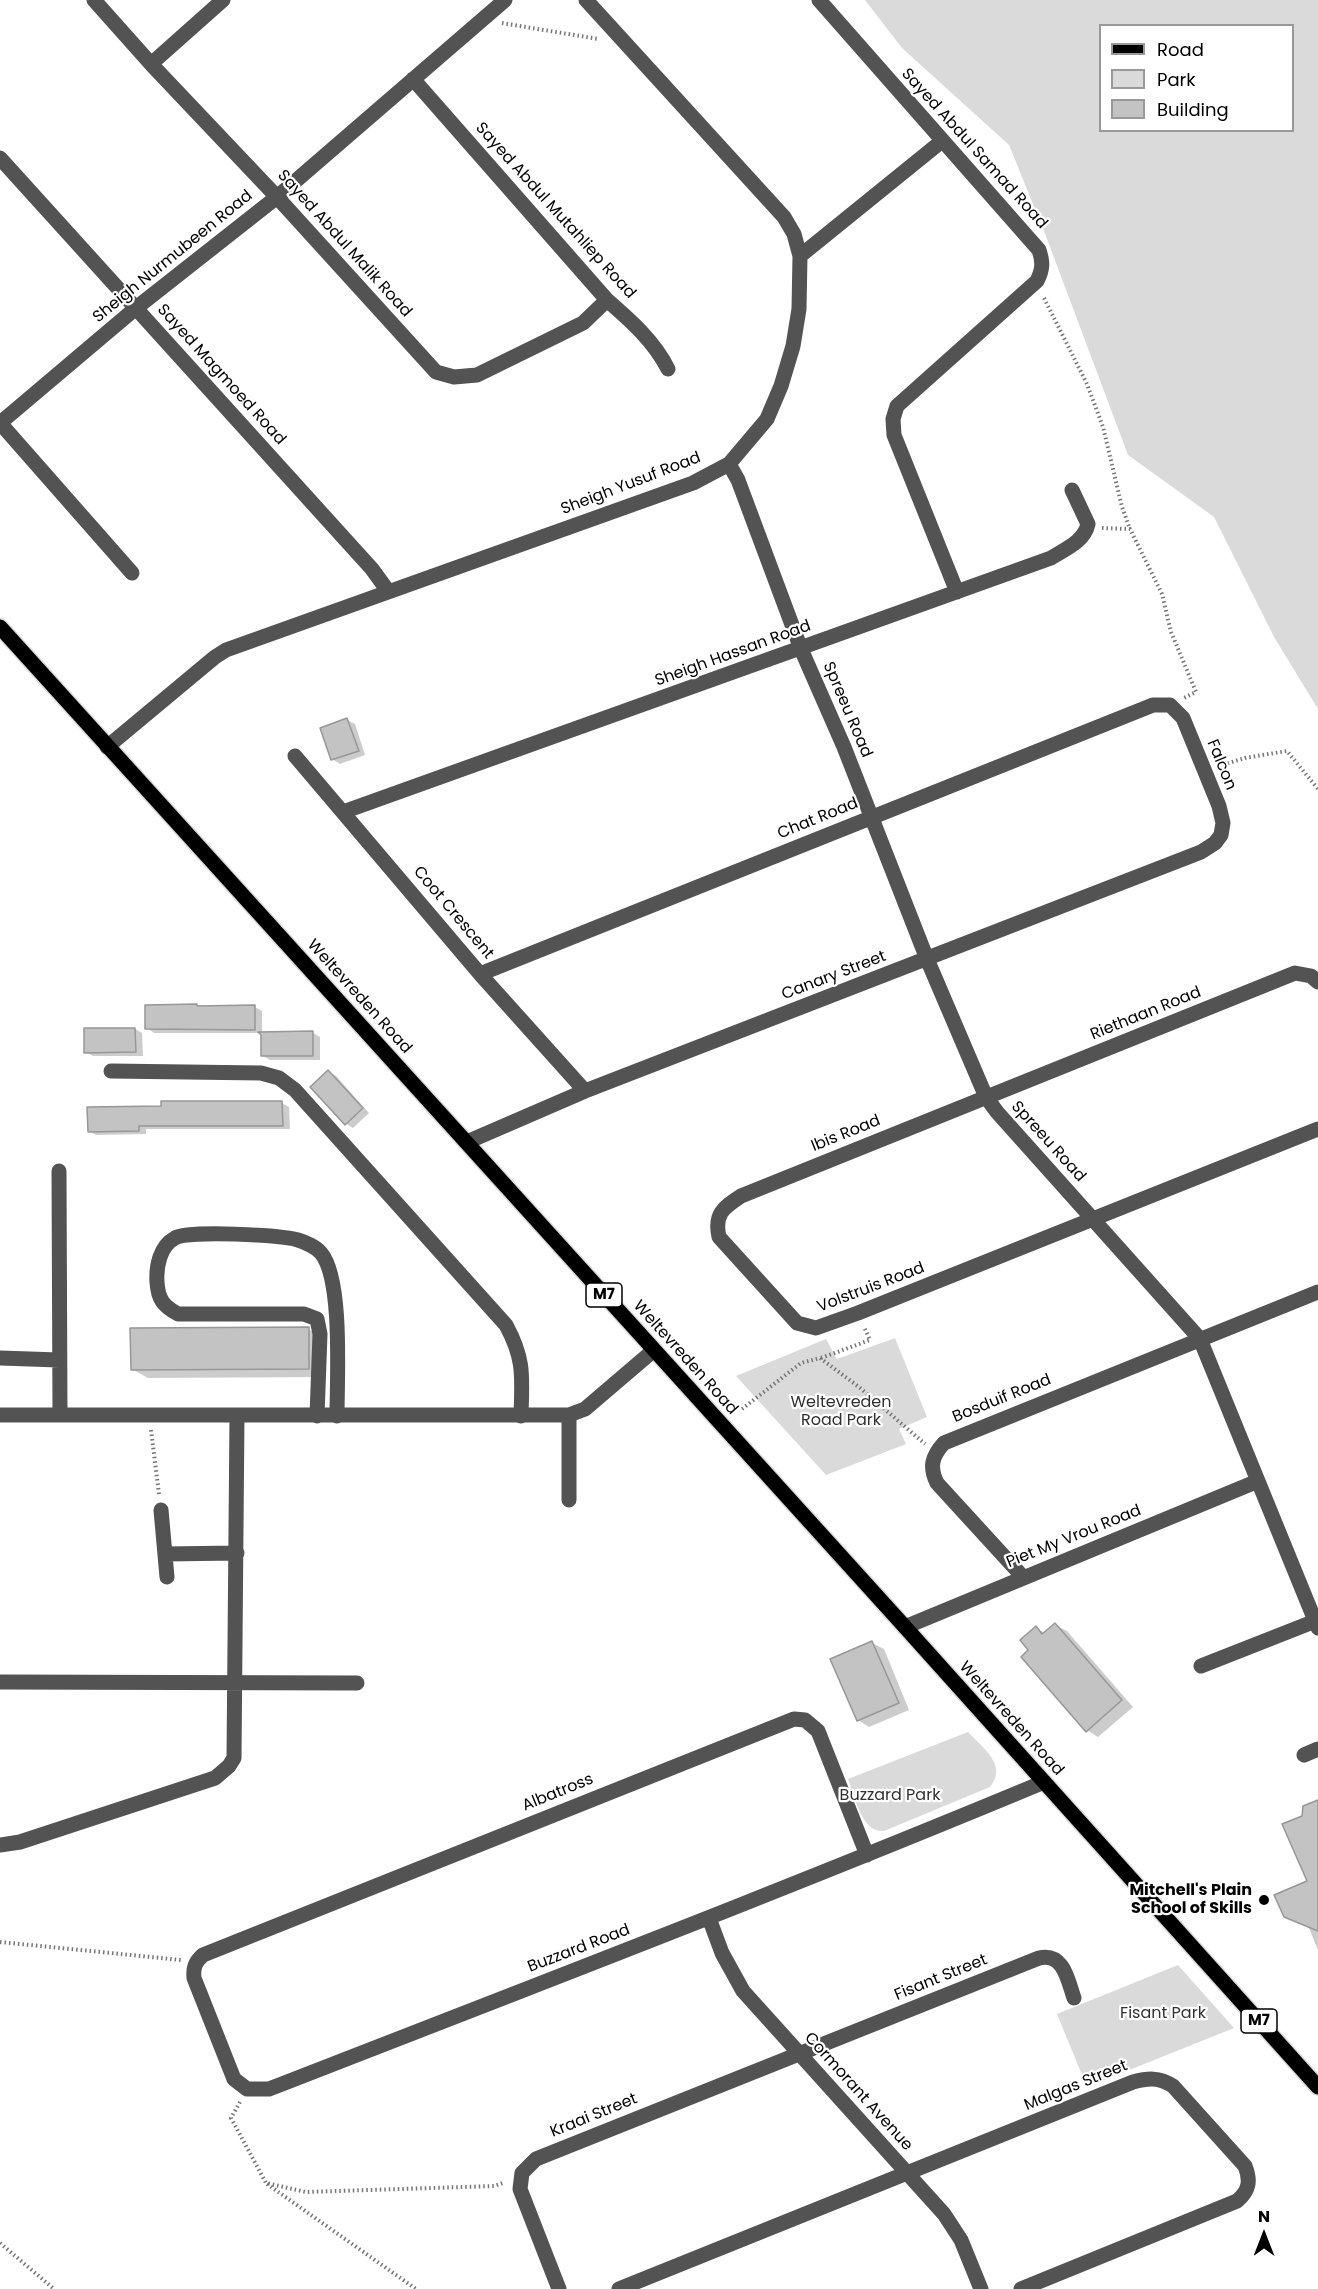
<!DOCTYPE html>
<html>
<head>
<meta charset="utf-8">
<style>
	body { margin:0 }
	#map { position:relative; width:1318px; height:2289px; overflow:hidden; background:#fff; font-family:Poppins,sans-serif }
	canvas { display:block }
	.legend { position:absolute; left:1099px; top:24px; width:195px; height:108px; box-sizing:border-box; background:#fff; border:2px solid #999; margin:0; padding:8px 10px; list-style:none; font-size:18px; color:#000 }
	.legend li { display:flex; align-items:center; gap:12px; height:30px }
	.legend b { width:30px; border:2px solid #999 }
	.north { position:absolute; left:1234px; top:2205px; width:60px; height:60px; -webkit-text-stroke:4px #fff; paint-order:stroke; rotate:0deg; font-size:16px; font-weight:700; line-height:24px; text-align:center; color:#000 }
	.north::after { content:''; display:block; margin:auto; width:21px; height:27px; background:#000; clip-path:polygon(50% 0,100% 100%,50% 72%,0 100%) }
</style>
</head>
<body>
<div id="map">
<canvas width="1318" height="2289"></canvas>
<ul class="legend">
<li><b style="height:8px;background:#000"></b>Road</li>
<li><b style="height:16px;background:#dadada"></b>Park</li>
<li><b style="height:16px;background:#c3c3c3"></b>Building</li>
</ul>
<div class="north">N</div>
</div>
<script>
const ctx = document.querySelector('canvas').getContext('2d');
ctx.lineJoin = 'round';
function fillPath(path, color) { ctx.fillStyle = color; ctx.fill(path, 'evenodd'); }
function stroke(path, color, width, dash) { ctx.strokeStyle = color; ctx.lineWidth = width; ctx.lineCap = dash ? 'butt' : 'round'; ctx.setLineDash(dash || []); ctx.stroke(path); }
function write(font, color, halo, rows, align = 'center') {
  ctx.font = font + ' Poppins,sans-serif'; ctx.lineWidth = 4.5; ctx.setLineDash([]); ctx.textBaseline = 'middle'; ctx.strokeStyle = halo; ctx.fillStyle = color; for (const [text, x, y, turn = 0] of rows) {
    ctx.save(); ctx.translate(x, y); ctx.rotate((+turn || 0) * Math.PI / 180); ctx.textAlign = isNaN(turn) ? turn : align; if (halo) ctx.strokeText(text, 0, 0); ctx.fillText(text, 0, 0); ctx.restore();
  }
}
const green = new Path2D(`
	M865,0h453v709l-44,-72 -60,-120 -86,-62 -84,-224 -35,-86 -107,-97zM1100,26h192v104h-192z
	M895,1338l32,79 -28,12 7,15 -80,31 -90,-99 90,-37 11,20z
	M968,1732c15,16 40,33 22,55l-106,44c-23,2 -29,-35 -36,-52z
	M1178,1965l56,63 -147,59 -30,-73z`);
const shadow = new Path2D(`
	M347,720l8,4 10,31 -25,9 -8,-5z
	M255,1007l7,4v22h51l7,4v23h-50l-7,-4v-23h-109l-7,-5z
	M135,1029l7,4 1,23h-50l-7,-4z
	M328,1072l8,4 33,37 -16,15 -8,-5z
	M282,1103l7,4 1,22h-144v5l-50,1 -7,-4z
	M308,1329l16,9v39l-176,1 -16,-9z
	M1055,1625l12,6 66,76 -35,30 -11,-7 -57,-80 6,-22 9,5z
	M872,1643l12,6 25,61 -40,17 -11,-7z
	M1318,1801v149l-9,-22 -24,-12 24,-34 -5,-65z`);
const building = new Path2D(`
	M347,718l12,33 -28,9 -11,-32z
	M197,1004v2l58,-1v25l-110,-1v-24z
	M84,1028h51l1,24 -52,1z
	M313,1031v25h-52v-21l-3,-3z
	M328,1070l35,38 -18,17 -35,-38z
	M161,1101h121l1,25h-144v5l-51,1 -1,-25 74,-1z
	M309,1327v42l-178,1 -1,-42z
	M1055,1623l67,77 -36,32 -65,-75 7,-7 -8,-10 16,-14 6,8z
	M872,1641l27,62 -42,18 -27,-62z
	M1318,1800v131l-34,-14 -10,-22 33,-14 -25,-57 20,-8 1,-10z`);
const path = new Path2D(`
	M502,23l96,16
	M1044,298l43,86 16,43 19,80 8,22
	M1102,528l28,1 32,65 9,38 25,60 -12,6
	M1219,766l26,-8 42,-7 31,38
	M821,1358l49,-18 -6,-13
	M742,1409l59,-46 19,-5 39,29 66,57
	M151,1430l8,64
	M0,1942l181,18
	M240,2102l-9,16 35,65 40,9 188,-6 9,-3
	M267,2184l149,105
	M0,2243l54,46`);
const minor = new Path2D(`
	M94,0l57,64 126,133 159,175 18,5 23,-2 106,-52 24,-23
	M819,0l220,250c4,12 4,19 -2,31l-140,125 -4,13 1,16 63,157
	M151,64l72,-64
	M413,79l194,221c23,20 47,41 61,69
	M0,158l372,411 16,22
	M800,256l142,-115
	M0,423l136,-115 141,-111 228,-197
	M0,423l132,150
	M729,464l9,16 63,169 43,98 83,212 59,138 11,15 203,227 118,289
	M107,747l108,-90 11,-7 467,-167 36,-19 38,-45 14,-33 12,-40 6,-37 1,-53 -6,-22 -10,-17 -198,-217
	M295,756l185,218 105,117
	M343,812l708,-254c14,-9 33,-16 37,-34l-16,-34
	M1318,982l-7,-6 -16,-3 -554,223c-18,12 -27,18 -22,41l78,86 19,5 42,-15 460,-184
	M111,1071l150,2 18,5 16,12 211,235c19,35 16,52 15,91
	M467,1142l118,-51 616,-239 14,-9 6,-8 2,-12 -4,-17 -36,-88 -13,-13h-17l-673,269
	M59,1171l1,244
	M0,1358l59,2
	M0,1415h569l16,-6 69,-59
	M569,1415v85
	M317,1416l3,-82 -3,-15 -13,-5h-126c-15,-8 -20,-15 -21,-32 -1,-16 3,-36 18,-44 13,-8 106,-3 123,2 7,2 18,7 23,13 22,26 16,126 16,163
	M161,1510l6,67
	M165,1554l72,-1
	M1023,1577l-86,-94c-8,-16 -5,-27 7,-40l374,-151
	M905,1627l353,-146
	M1201,1666l117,-46
	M0,1682l357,1
	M1304,1755l14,-6
	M0,1845l20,-3 195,-64 14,-12 5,-8 3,-343
	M867,1855l-49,-124 -13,-11 -11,-1 -591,236c-8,7 -10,13 -9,23l40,101 13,10h22c259,-101 518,-200 775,-307
	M709,1918l13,35 21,38 201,223 17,26 20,49
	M559,2289l-39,-100 2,-16 14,-14 503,-201c25,-6 29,23 35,40
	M619,2289l514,-207c15,-4 26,-5 40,4l72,80c6,15 4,25 -8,35l-216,88`);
const major = new Path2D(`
	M0,627l905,1000 413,460`);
const markers = [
	[1264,1900,6,"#000"]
];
const shields = [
	[604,1295,36],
	[1259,2021,36]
];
const shieldNames = [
	["M7",604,1295],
	["M7",1259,2021]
];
const streetNames = [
	["Sayed Abdul Samad Road",974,149,48],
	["Sayed Abdul Mutahliep Road",555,211,48],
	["Sayed Abdul Malik Road",344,244,48],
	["Sheigh Nurmubeen Road",173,257,-39],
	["Sayed Magmoed Road",221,375,48],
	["Sheigh Yusuf Road",631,484,-21],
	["Sheigh Hassan Road",733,654,-20],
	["Spreeu Road",847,710,67],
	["Falcon",1221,765,68],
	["Chat Road",818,819,-22],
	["Coot Crescent",453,913,50],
	["Canary Street",834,976,-21],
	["Weltevreden Road",359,997,48],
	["Riethaan Road",1146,1014,-22],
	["Ibis Road",846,1134,-22],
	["Spreeu Road",1048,1142,48],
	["Volstruis Road",871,1288,-21],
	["Weltevreden Road",685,1358,48],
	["Bosduif Road",1002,1399,-22],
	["Piet My Vrou Road",1074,1537,-22],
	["Weltevreden Road",1011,1719,48],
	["Albatross",558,1793,-22],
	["Buzzard Road",579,1949,-21],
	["Fisant Street",941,1978,-22],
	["Malgas Street",1076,2086,-22],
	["Cormorant Avenue",858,2092,48],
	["Kraai Street",594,2116,-22]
];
const parkNames = [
	["Weltevreden",841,1403],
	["Road Park",841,1421],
	["Buzzard Park",890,1796],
	["Fisant Park",1163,2014]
];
const poiNames = [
	["Mitchell's Plain",1252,1891],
	["School of Skills",1252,1909]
];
fillPath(green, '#dadada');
fillPath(shadow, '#0003');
fillPath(building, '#c3c3c3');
stroke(building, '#979797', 1.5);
stroke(major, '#dbdbdb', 18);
stroke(path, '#757575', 4, [1.5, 3]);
stroke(minor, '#535353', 15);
stroke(major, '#000', 15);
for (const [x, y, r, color] of markers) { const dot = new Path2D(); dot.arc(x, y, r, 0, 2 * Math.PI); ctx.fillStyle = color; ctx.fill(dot); stroke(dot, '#fff', 2); }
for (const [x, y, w] of shields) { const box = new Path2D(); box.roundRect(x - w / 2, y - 12, w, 24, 4.5); ctx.fillStyle = '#fff'; ctx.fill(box); stroke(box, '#000', 1.5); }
write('bold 15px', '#000', null, shieldNames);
write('16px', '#000', '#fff', streetNames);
write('16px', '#313131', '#fff', parkNames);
write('bold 16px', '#000', '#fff', poiNames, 'right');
</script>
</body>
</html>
